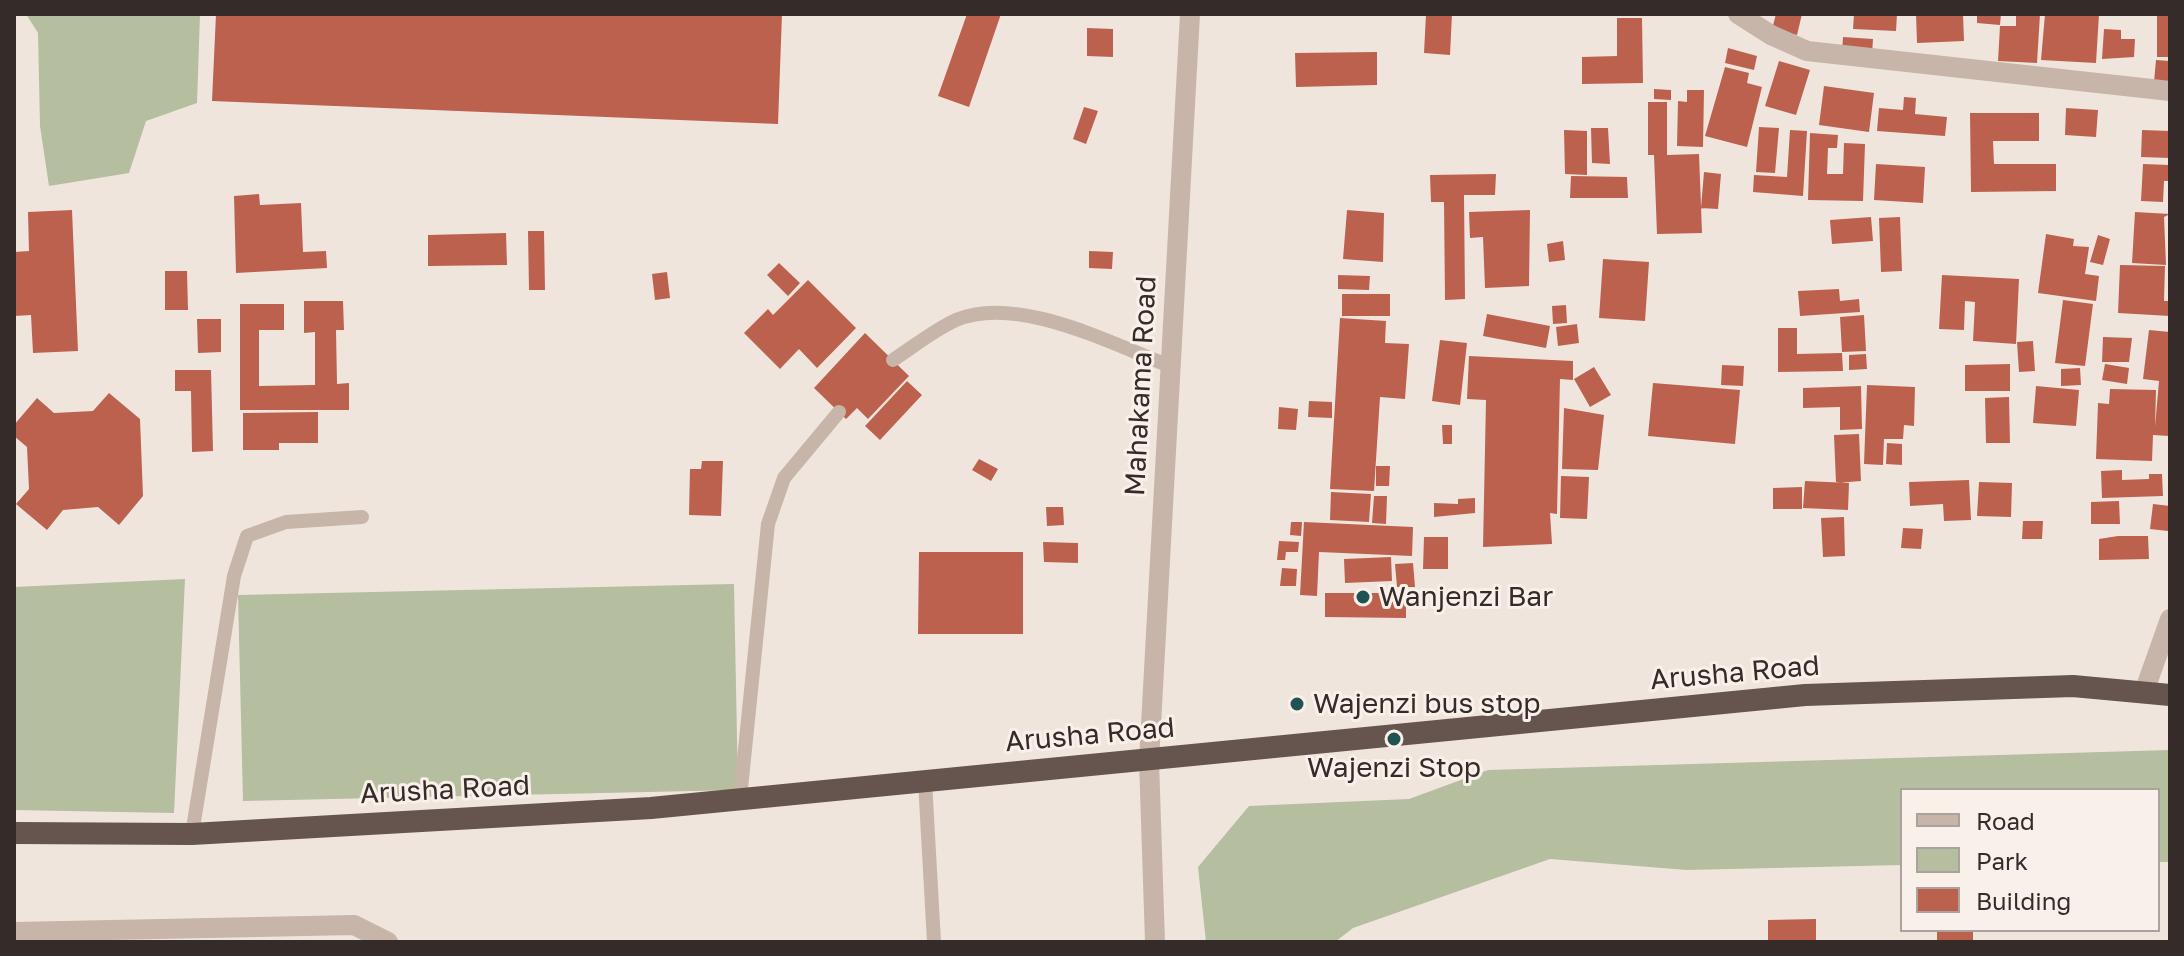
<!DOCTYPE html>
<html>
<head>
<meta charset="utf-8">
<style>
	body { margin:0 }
	#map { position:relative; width:2184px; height:956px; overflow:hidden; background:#f0e5dd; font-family:"Golos Text",sans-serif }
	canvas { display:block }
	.frame { position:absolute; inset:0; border:16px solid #352c29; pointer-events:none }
	.legend { position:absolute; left:1900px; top:788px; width:260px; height:144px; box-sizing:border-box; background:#f8f0e9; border:2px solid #aaa29c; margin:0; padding:10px 14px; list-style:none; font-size:24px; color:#352c29 }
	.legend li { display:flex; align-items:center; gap:16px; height:40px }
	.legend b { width:40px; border:2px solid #aaa29c }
</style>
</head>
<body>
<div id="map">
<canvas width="2184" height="956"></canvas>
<div class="frame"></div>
<ul class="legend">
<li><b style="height:10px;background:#c7b5a9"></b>Road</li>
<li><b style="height:22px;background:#b5be9e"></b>Park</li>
<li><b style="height:22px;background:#bc614e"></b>Building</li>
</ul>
</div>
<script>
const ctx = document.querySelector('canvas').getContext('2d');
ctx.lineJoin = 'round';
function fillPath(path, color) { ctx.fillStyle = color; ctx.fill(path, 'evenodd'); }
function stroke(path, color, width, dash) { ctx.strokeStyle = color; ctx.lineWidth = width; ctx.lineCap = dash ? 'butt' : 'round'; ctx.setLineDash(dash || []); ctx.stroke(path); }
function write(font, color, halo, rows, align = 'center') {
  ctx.font = font + ' "Golos Text",sans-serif'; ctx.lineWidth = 6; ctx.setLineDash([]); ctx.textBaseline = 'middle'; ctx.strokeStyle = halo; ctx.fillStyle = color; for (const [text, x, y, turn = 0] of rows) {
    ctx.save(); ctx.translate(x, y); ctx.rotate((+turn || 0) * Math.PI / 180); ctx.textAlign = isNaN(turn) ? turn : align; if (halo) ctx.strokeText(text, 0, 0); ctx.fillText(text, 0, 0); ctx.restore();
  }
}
const green = new Path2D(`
	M26,14h174l-3,89 -51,18 -17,52 -80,13 -9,-60 -2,-93z
	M185,579l-11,234 -160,-3v-223z
	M734,584l4,206 -495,11 -5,-206z
	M2170,750v112h-12v-72h-256v75l-215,5 -137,-11 -197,69 -18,14h-129l-8,-75 51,-61 160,-7 79,-29z`);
const building = new Path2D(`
	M216,14h566l-4,110 -566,-23z
	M967,14h34l-32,93 -31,-11z
	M1426,14h26l-2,41 -26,-2z
	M1776,14h26l-5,21 -25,-6z
	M1854,14h43l-1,17 -43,-2z
	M1916,14h47l1,27 -47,2z
	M1977,14h24l-1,11 -23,-2z
	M2016,14h24l-3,49 -39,-2 2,-35h16z
	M2045,14h54l-3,49 -55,-3z
	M2157,14h13v43h-13z
	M1617,18h25l1,65 -61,1v-27l35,-1z
	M1087,28l26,1v28l-26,-1z
	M2104,29l17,1v9h14l-1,18 -32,2z
	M1843,37l30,2 -1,16 -30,-2z
	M1728,48l29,8 -3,14 -29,-7z
	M1377,52v33l-81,2 -1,-34z
	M2156,60l14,1v22l-16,-1z
	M1779,61l31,9 -14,45 -31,-9z
	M1725,67l24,6 -2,10 15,4 -15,60 -42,-11z
	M1824,86l50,7 -5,39 -50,-7z
	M1654,89l17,1v10l-17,-1z
	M1687,90h17l-1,57 -26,-1 1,-45 9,1z
	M1904,97l12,1 -1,16 32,3 -2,19 -68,-5 2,-23 24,2z
	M1648,102h19v53l32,-1 3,79 -45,1 -3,-79h-6z
	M1084,107l14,4 -12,33 -13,-5z
	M2066,108l32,2 -2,27 -31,-2z
	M1970,113h69v28h-46l1,23h62v27l-85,1z
	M1759,127l20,1 -4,45 -19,-1z
	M1591,128h17l2,36 -18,-1z
	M1564,130l23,1v44l-22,-1z
	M1790,130l17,1 -4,65 -50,-4 1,-17 33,2z
	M2142,130l28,1v27l-29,-1z
	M1810,133l28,2 -1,13h-9l-1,26h16l1,-31 21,1 -2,57 -55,-1z
	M1876,164l49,3 -2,36 -49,-3z
	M2143,164l27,1v16h-6l-1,21 -22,-1z
	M1704,172l17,2 -3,35 -17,-1z
	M1496,174l-1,21h-31l1,104 -20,1 -1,-98h-13l-1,-27z
	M1571,176l56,1 1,21h-58z
	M259,194l1,11 41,-2 2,49 23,-1 1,17 -91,5 -2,-77z
	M72,210l6,141 -45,2 -2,-38 -17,1v-64l15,-1 -1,-39z
	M1347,210l37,3 -1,49 -40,-3z
	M1530,210l-1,76 -44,2 -2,-51 -13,1 -1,-26z
	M2135,212l35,2 -6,3 2,48 -34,-2z
	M1871,217l2,24 -41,3 -2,-24z
	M1900,217l2,54 -21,1 -2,-54z
	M528,231h16l1,59h-16z
	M506,233l1,32 -79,1v-31z
	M2046,234l28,5 -1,7 16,1 -4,27 14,2 -3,25 -58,-8z
	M2098,235l12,4 -7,26 -13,-3z
	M1563,241l2,19 -16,2 -2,-18z
	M1089,251l24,1 -1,17 -23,-1z
	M1603,259l46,3 -4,59 -46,-3z
	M779,263l21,20 -12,13 -21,-21z
	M2120,265l45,1 -1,35h6v15l-52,-3z
	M165,271h22l1,39h-23z
	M667,272l3,26 -15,2 -3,-26z
	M1338,275l32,1 -1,14 -31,-1z
	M1942,275l77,4 -3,65 -43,-3 2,-39 -10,-1 -1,29 -25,-1z
	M808,280l48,48 -39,40 -18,-19 -19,20 -36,-36 24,-24 5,6z
	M1839,289l1,12 19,-2 1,13 -60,4 -2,-25z
	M1342,294h48v22h-48z
	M2063,300l30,4 -8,62 -30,-3z
	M304,301h39l1,29h-8l1,54 12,-1v27h-109v-106h44v26h-25v56l56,-1v-53l-11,1z
	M1566,305l1,18 -14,1 -1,-18z
	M1487,314l63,12 -4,22 -63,-12z
	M1864,315l2,36 -24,1 -2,-35z
	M1340,318l46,3 -1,22 24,1 -4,55 -25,-2 -6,94 -44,-2z
	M197,319h24v33l-23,1z
	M1577,324l2,19 -21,3 -2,-19z
	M1778,328h19v26l45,-1 1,18 -65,1z
	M2149,330l21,2 -1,104 -16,-1 -1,26 -56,-2 2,-56 11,1 1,-15 46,1 -1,37 4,-46 -16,-2z
	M865,333l44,43 -41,43 -11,-11 -11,11 -32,-31z
	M2103,337l29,1 -3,24h-27z
	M1440,340l27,3 -7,62 -28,-4z
	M2033,341l2,30 -16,1 -2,-30z
	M1866,354l1,15 -18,1v-15z
	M1469,356l104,5v19l-13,-1 -3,135 -7,-1 2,31 -69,3 3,-147 -19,-1z
	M2010,364v27h-45v-26z
	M2105,364l24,4 -2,16 -25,-4z
	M1722,365l22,1 -1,20 -22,-1z
	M1594,367l17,28 -21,12 -16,-28z
	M2080,368l1,17 -20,1v-17z
	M175,370h36l2,81 -21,1 -1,-61h-16z
	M907,381l15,14 -42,45 -15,-14z
	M1653,383l87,7 -5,54 -87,-8z
	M1867,385l48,2 -1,39 -10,-1 -1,14h-19l-1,26 -19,-1z
	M1861,386l1,43 -22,1v-23l-37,1v-20z
	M2036,386l43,4 -3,36 -43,-3z
	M109,393l31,26 3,77 -24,29 -21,-18 -35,3 -16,20 -31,-26 13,-15 -2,-42 -13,-11v-11l23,-27 17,15 39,-2z
	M2009,397l1,46h-24l-1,-45z
	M1309,401l23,1v16l-24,-1z
	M1279,407l19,2 -2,21 -18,-1z
	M1564,408l40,7 -6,55 -36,-1z
	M318,412v31h-39v7h-36v-37z
	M1442,425h10v19h-9z
	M1859,434l2,47 -25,2 -2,-48z
	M1887,443l15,1v21l-16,-1z
	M979,459l19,10 -7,12 -19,-11z
	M702,461h21l-2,55 -32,-1 1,-46h11z
	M1376,466h14l-1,20h-13z
	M2122,470v10l27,-1v-5h13l1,22 -61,2 -1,-27z
	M1561,476l28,1 -2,42 -27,-1z
	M1969,480l2,40 -27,1 -1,-17 -33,2 -1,-24z
	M1805,481l44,2 -1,27 -45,-2z
	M1979,482l33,1 -1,34 -34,-1z
	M1802,487v22h-29v-21z
	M1331,492l40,2 -2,28 -39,-2z
	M1374,496h13l-1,28 -14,-1z
	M1475,498v15l-41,4v-14l24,1v-5z
	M2119,501l1,23h-29v-22z
	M2153,504l17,2 -2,25 -18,-2z
	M1046,507h17l1,18 -17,1z
	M1844,517l1,39 -22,1 -2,-39z
	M2023,521h20l-1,18h-20z
	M1291,522h11l-1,14 -11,-1z
	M1304,522l109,5 -1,29 -93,-4 -2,44 -17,-1z
	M1903,528l20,1 -2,20 -20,-1z
	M2118,536h30l1,23 -50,1v-21z
	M1424,537h24v32h-25z
	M1279,541l20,1 -1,10h-12l-1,8h-8z
	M1043,542l35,1v20l-34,-1z
	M919,552h104v82h-105z
	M1391,557l1,24 -47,2 -1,-24z
	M1413,563l2,24h-18l-2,-23z
	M1282,568l15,1 -1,17h-16z
	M1325,593h81v25l-81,-1z
	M1816,919v23h-48v-22z
	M1937,930h36v12h-36z`);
const service = new Path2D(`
	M893,360c20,-13 41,-30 63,-40 62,-26 155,24 214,46
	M925,781l9,161
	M740,798l28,-274 16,-46 55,-66
	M192,834l42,-258 13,-40 39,-14 76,-5`);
const minor = new Path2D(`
	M1738,14l33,21 36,16 363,40
	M2144,692l26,-73
	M14,932l340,-7 34,17`);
const tertiary = new Path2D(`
	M1155,942l-6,-181 41,-747`);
const trunk = new Path2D(`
	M14,833l178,1 459,-26 1154,-113 268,-9 97,9`);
const markers = [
	[1363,597,8,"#215353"],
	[1297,704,8,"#215353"],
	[1394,739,8,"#215353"]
];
const streetNames = [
	["Mahakama Road",1141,386,-87],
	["Arusha Road",1735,673,-5],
	["Arusha Road",1090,735,-5],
	["Arusha Road",445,790,-3]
];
const poiNames = [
	["Wanjenzi Bar",1379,597],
	["Wajenzi bus stop",1313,704],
	["Wajenzi Stop",1394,768,"center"]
];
fillPath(green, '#b5be9e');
fillPath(building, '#bc614e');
stroke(service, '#c7b5a9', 14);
stroke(minor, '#c7b5a9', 20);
stroke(tertiary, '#c7b5a9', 20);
stroke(trunk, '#66544e', 22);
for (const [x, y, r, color] of markers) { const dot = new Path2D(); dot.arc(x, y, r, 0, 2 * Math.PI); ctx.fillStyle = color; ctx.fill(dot); stroke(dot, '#f8f0e9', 3); }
write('28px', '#352c29', '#f8f0e9', streetNames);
write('28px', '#352c29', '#f8f0e9', poiNames, 'left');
</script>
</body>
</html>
